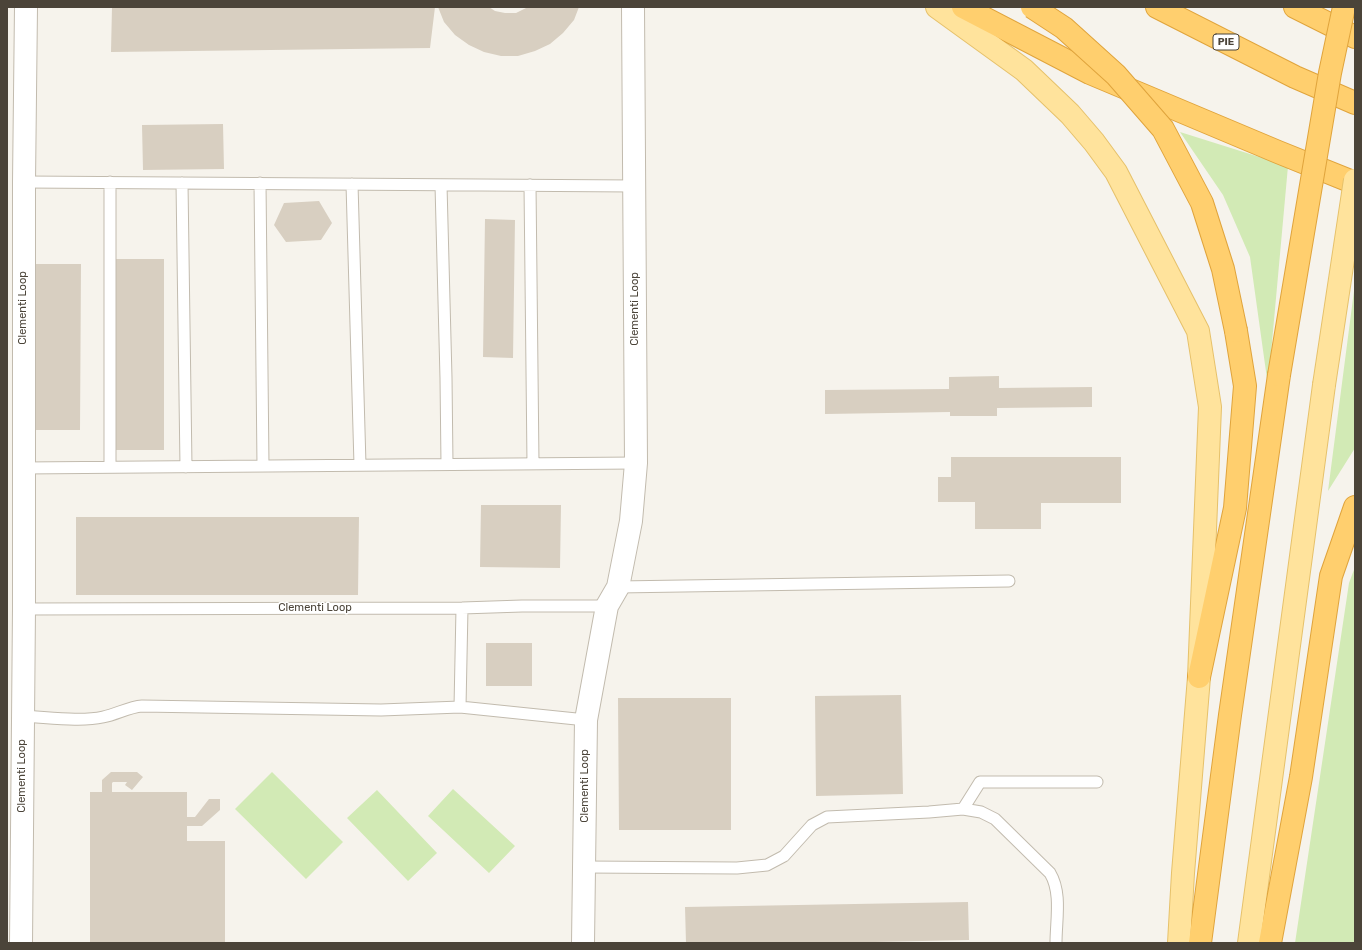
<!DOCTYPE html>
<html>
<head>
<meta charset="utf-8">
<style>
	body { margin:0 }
	#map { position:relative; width:1362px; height:950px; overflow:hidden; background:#f6f3ec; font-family:Rubik,sans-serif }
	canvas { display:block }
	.frame { position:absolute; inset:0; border:8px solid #4b4439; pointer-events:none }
</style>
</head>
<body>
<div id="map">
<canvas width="1362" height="950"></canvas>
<div class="frame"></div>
</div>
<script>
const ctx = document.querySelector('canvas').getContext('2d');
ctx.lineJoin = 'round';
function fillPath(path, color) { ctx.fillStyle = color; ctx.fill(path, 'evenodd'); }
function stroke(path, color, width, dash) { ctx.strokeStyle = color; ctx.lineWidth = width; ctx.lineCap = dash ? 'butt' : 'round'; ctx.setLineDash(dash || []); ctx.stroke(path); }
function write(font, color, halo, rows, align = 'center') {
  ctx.font = font + ' Rubik,sans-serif'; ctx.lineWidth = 3; ctx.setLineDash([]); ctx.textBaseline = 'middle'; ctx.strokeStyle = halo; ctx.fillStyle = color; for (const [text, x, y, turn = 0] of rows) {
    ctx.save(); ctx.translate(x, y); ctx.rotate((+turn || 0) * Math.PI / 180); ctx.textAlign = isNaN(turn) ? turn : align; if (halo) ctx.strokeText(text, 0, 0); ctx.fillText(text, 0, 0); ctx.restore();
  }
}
const green = new Path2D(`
	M1180,132l108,34 -20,220 -18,-129 -27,-62z
	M1355,283v165l-27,43z
	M1355,567v376h-60l54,-360z
	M272,772l71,70 -37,37 -71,-70z
	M453,789l62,57 -26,27 -61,-57z
	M377,790l60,63 -29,28 -61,-63z`);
const building = new Path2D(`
	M112,7h323l-5,41 -319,4z
	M438,7h51l6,4 10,2h11l12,-6h51l-5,13 -11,13 -13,11 -15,7 -17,5h-17l-17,-4 -15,-7 -14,-10 -11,-13z
	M223,124l1,45 -81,1 -1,-45z
	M319,201l13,22 -11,17 -35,2 -12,-17 10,-22z
	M485,219l30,1 -2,138 -30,-1z
	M113,259h51v191h-52z
	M34,264h47l-1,166h-47z
	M999,376v12l93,-1v20l-95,1v8h-47v-4l-125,2v-24l124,-1v-12z
	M951,457h170v46h-80v26h-66v-27h-37v-25h13z
	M481,505h80l-1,63 -80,-1z
	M76,517h283l-1,78h-282z
	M486,643h46v43h-46z
	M901,695l2,99 -87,2 -1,-100z
	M618,698h113v132h-112z
	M111,772h26l6,5 -11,13 -7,-5 2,-3h-14l-1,1v9h75v25h8l14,-18h11v11l-18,16h-15v15h38v102h-135v-151h12v-12z
	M968,902l1,38 -94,2v1h-189l-1,-36z`);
const service = new Path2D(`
	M24,182l610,4
	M110,182v285
	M182,183l4,284
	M260,183l3,283
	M352,184l8,281
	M441,185l5,193 1,86
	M530,185l3,279
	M23,468l613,-5
	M618,587l391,-6
	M24,609l438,-1 60,-2h85
	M460,707l2,-99
	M22,716c25,1 58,6 81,1 14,-3 26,-10 39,-11l239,4 79,-3 126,13
	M963,809l17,-27h117
	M585,867l152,1 30,-3 17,-9 28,-31 15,-8 102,-5 34,-3 18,3 14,7 55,54c12,20 6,47 6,70`);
const minor = new Path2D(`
	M21,943l3,-334v-427l2,-175
	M583,943l3,-223 21,-114 11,-19 13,-66 5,-58 -3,-456`);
const primary = new Path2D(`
	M937,7l87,63 46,44 24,28 22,30 82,159 12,76 -11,270 -16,196 -4,70
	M1249,943l75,-558`);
const motorway = new Path2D(`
	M963,7l127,66 188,79 77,31
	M1157,7l138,70 60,26
	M1295,7l60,30
	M1199,677l36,-169 10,-122 -9,-55
	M1200,943l30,-228 49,-340
	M1270,943l31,-166 30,-201 24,-69`);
const primaryBridge = new Path2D(`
	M1324,385l31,-205`);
const motorwayBridge = new Path2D(`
	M1032,7l32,21 52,47 47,54 39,74 21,66 13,62
	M1279,375l51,-302 14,-66`);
const shields = [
	[1226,42,26]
];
const shieldNames = [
	["PIE",1226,42]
];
const streetNames = [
	["Clementi Loop",23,308,-90],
	["Clementi Loop",635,309,-90],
	["Clementi Loop",315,608],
	["Clementi Loop",22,776,-90],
	["Clementi Loop",585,786,-90]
];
fillPath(green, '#d2eab5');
fillPath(building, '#d8cfc1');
stroke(service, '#c2bbae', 13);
stroke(minor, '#c2bbae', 24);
stroke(primary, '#e6c16a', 24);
stroke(motorway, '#e0a43c', 24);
stroke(service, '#fff', 11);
stroke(minor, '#fff', 22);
stroke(primary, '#ffe39c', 22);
stroke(motorway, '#ffcf6e', 22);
stroke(primaryBridge, '#e6c16a', 24, []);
stroke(motorwayBridge, '#e0a43c', 24, []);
stroke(primaryBridge, '#ffe39c', 22);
stroke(motorwayBridge, '#ffcf6e', 22);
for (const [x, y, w] of shields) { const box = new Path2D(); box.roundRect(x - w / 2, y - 8, w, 16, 3); ctx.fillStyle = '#fff'; ctx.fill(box); stroke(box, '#4b4439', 1); }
write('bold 10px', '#4b4439', null, shieldNames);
write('11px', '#4b4439', '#fff', streetNames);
</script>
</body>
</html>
